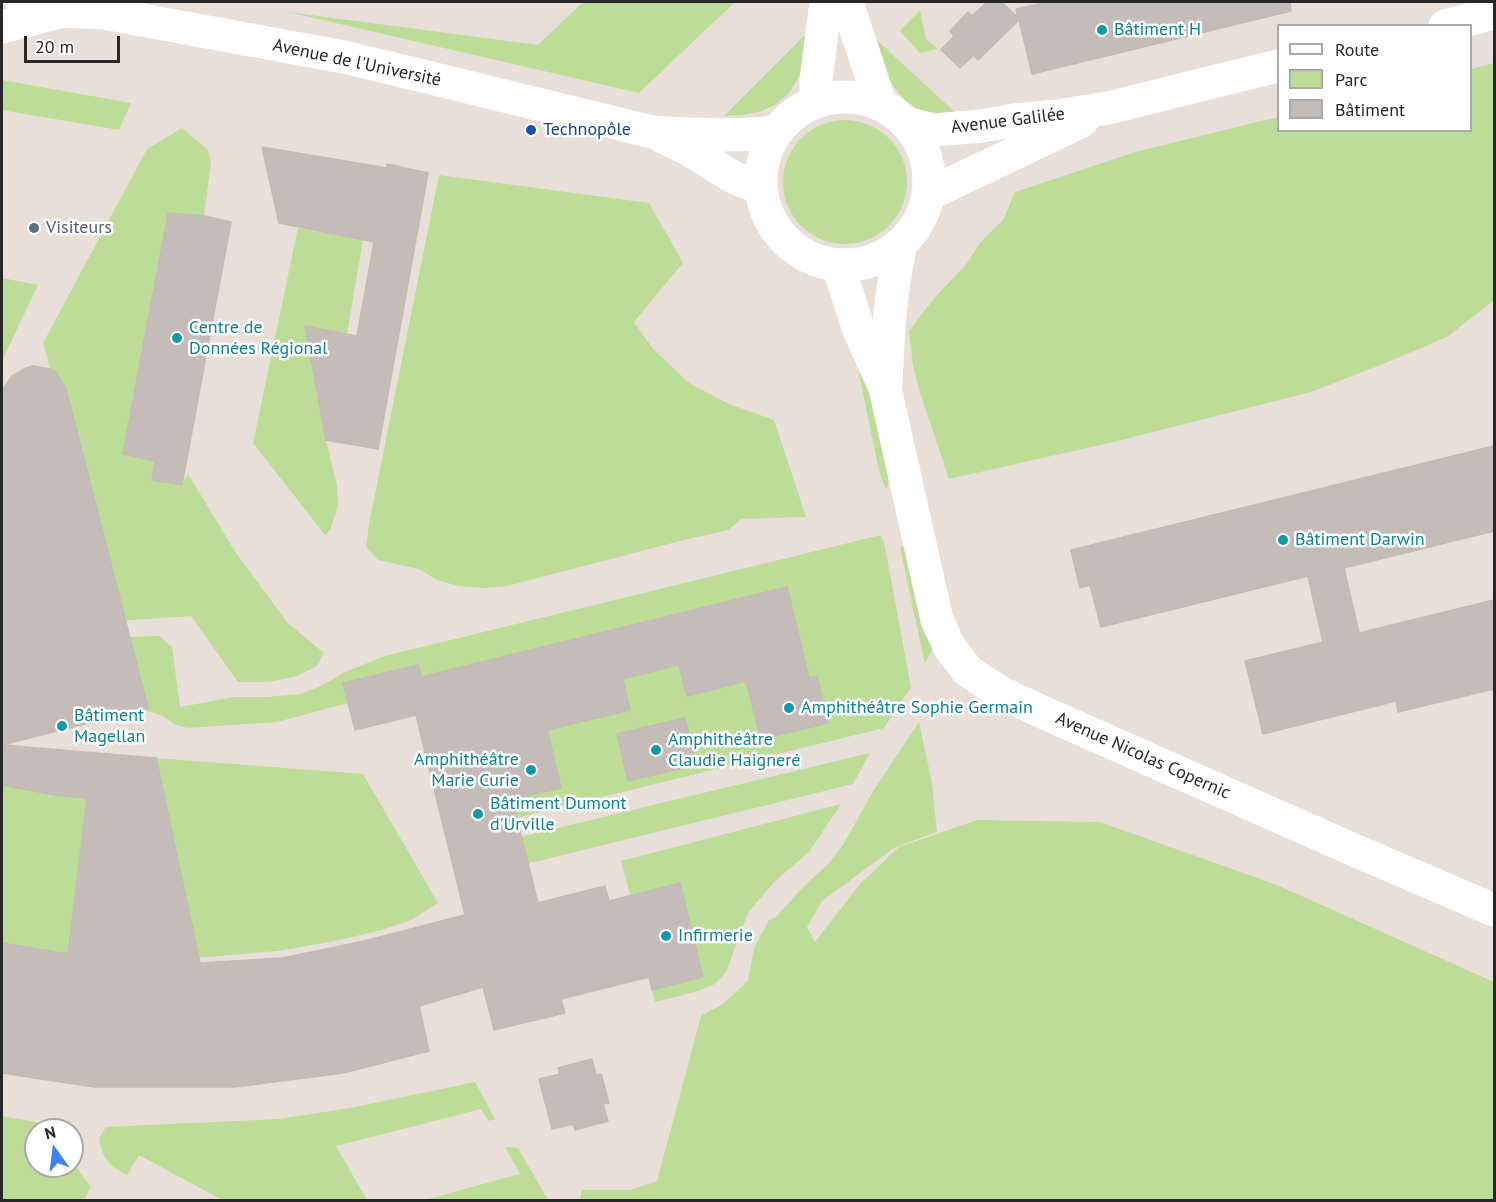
<!DOCTYPE html>
<html>
<head>
<meta charset="utf-8">
<style>
	body { margin:0 }
	#map { position:relative; width:1496px; height:1202px; overflow:hidden; background:#e9dfd9; font-family:"PT Sans",sans-serif }
	canvas { display:block }
	.frame { position:absolute; inset:0; border:3px solid #272727; pointer-events:none }
	.legend { position:absolute; left:1277px; top:24px; width:195px; height:108px; box-sizing:border-box; background:#fff; border:2px solid #a9a9a9; margin:0; padding:8px 10px; list-style:none; font-size:18px; color:#272727 }
	.legend li { display:flex; align-items:center; gap:12px; height:30px }
	.legend b { width:30px; border:2px solid #a9a9a9 }
	.north { position:absolute; left:24px; top:1118px; width:60px; height:60px; box-sizing:border-box; background:#fff; border:2px solid #a9a9a9; border-radius:50%; rotate:346deg; font-size:16px; font-weight:700; line-height:24px; text-align:center; color:#272727 }
	.north::after { content:''; display:block; margin:auto; width:21px; height:27px; background:#4183ed; clip-path:polygon(50% 0,100% 100%,50% 72%,0 100%) }
	.scale { position:absolute; left:24px; top:36px; width:96px; height:27px; box-sizing:border-box; border:3px solid #272727; border-top:0; padding-left:8px; font-size:18px; line-height:21px; white-space:nowrap; color:#272727; -webkit-text-stroke:4px #fff; paint-order:stroke }
</style>
</head>
<body>
<div id="map">
<canvas width="1496" height="1202"></canvas>
<div class="frame"></div>
<ul class="legend">
<li><b style="height:8px;background:#fff"></b>Route</li>
<li><b style="height:16px;background:#bddc98"></b>Parc</li>
<li><b style="height:16px;background:#c4bcb9"></b>Bâtiment</li>
</ul>
<div class="north">N</div>
<div class="scale">20 m</div>
</div>
<script>
const ctx = document.querySelector('canvas').getContext('2d');
ctx.lineJoin = 'round';
function fillPath(path, color) { ctx.fillStyle = color; ctx.fill(path, 'evenodd'); }
function stroke(path, color, width, dash) { ctx.strokeStyle = color; ctx.lineWidth = width; ctx.lineCap = dash ? 'butt' : 'round'; ctx.setLineDash(dash || []); ctx.stroke(path); }
function write(font, color, halo, rows, align = 'center') {
  ctx.font = font + ' "PT Sans",sans-serif'; ctx.lineWidth = 5; ctx.setLineDash([]); ctx.textBaseline = 'middle'; ctx.strokeStyle = halo; ctx.fillStyle = color; for (const [text, x, y, turn = 0] of rows) {
    ctx.save(); ctx.translate(x, y); ctx.rotate((+turn || 0) * Math.PI / 180); ctx.textAlign = isNaN(turn) ? turn : align; if (halo) ctx.strokeText(text, 0, 0); ctx.fillText(text, 0, 0); ctx.restore();
  }
}
const green = new Path2D(`
	M583,2h152l-96,91 -351,-81 250,33z
	M920,10l6,29 12,10 -18,4 -20,-22z
	M810,30l-6,38 -15,25 -14,12 -16,7 -16,3 -19,1z
	M866,30l94,87c-61,3 -73,-41 -94,-87z
	M1494,63v237l-47,37 -64,27 -72,28 -197,50 -165,37 -29,-86 -7,-27 -4,-35 26,-34 30,-31 15,-23 23,-23 12,-28 120,-40 143,-35v13h192l1,-61z
	M2,80l129,23 -12,27 -117,-20z
	M783 182a62 62 0 1 1 124 0a62 62 0 1 1-124 0Z
	M182,128l26,22 3,12 -7,54 -37,-3 -44,241 32,7 -3,19 30,5 6,-11 48,79 51,69 37,31 -7,13 -20,10 -28,6h-31l-47,-66 -72,5 -76,-278 104,-194z
	M439,175l210,28 34,60 -49,59 19,27 36,34 40,21 45,16 32,97 -64,2 -14,11 -48,11 -173,45 -23,2 -26,-2 -21,-6 -18,-11 -41,-9 -12,-13 3,-23z
	M298,228l65,12 -16,94 -42,-7 21,113 11,45 1,22 -8,23 -5,5 -72,-92z
	M2,278l36,7 -36,76z
	M864,370l8,26 17,85 -2,8 -3,-4 -5,-14 -20,-97z
	M877,536h4l3,6 27,145 -27,41 -405,99 -47,-107 -84,-17 -71,19 -89,6 -12,-3 -13,-9 -21,-7 -18,-72 35,-1 13,11 8,60 54,-10h33l34,-3 22,-9 22,-13 40,-16z
	M903,546l5,1 25,96 -1,6 -7,15 -25,-116z
	M919,722l13,61 5,49 -43,16 -72,53 -15,26 8,15 45,-58 39,-37 78,-27 123,2 177,63 217,97v218h-914l2,-10h47l28,-9 44,-165 22,-12 25,-23 6,-33 15,-28 6,-2 29,-32 24,-22 15,-19 29,-52z
	M870,753l-17,31 -368,90 -7,-27z
	M155,758l208,16 75,129 -27,17 -29,10 -52,12 -53,9 -83,7z
	M2,785l53,10 32,3 -19,156 -66,-11z
	M841,804l-32,48 -35,30 -26,31 -22,59 -11,12 -17,7 -43,11 -3,-12 51,-14 -23,-93 -50,12 -9,-34z
	M475,1082l20,37 -6,2 -8,-12 -145,37 31,54h-145l-83,-45 -12,20c-20,-11 -23,-14 -28,-37l7,-11 173,-8 71,-11z
	M2,1116l62,11 1,3h-29v36h36v-12l4,13 15,20 -7,13h-82z
	M505,1147l13,1 30,52h-124l96,-26z`);
const building = new Path2D(`
	M987,2h15l16,16 -2,-9 32,-7h242l1,9 -259,63 -13,-54 -41,40 -4,-5 -14,13 -19,-18 13,-14 -4,-5 18,-19 4,4z
	M262,147l125,21v-4l41,9 -50,276 -52,-9 -21,-114 52,10 17,-94 -95,-19z
	M168,213l36,3 27,6 -49,263 -30,-5 3,-19 -32,-7z
	M33,366l13,2 7,2 5,5 8,14 82,319 -146,37v-354l10,-15 14,-8z
	M1494,446v85l-150,37 15,65 135,-33v89l-96,23 -2,-11 -133,33 -18,-73 78,-19 -15,-66 -207,51 -11,-42 -10,3 -9,-38z
	M787,587l22,91 8,-2 11,47 -67,16 -15,-58 -59,15 -8,-31 -56,14 7,31 -83,20 14,58 -49,11 26,104 67,-17 4,15 71,-18 23,94 -51,13 -3,-13 -88,22 4,14 -71,17 -11,-43 -64,19 10,45 -86,22 -108,14h-141l-92,-14v-130l66,11 19,-156 -32,-3 -53,-10v-40l154,13 44,205 83,-5 81,-17 101,-26 -49,-200 -61,15 -12,-47 75,-18 3,12z
	M685,718l11,47 -68,16 -11,-47z
	M592,1059l4,16 5,-1 8,29 -6,1 5,17 -33,9 -2,-6 -21,5 -13,-50 21,-5 -2,-6z`);
const secondary = new Path2D(`
	M22,2l38,9 44,2 245,45 303,74c41,3 83,5 124,0
	M847,2l33,101
	M1445,26l49,-13
	M2,27l56,-15
	M761 181a84 84 0 1 1 168 0a84 84 0 1 1-168 0Z
	M816,101v-21l10,-78
	M909,124l26,6 47,-4 32,-6 44,-4 50,-8 170,-42
	M661,136l23,11 51,31 26,10
	M929,194l153,-73
	M838,265l21,65 26,58 52,232 13,28 18,23 33,22 48,22 305,135 140,60
	M886,384c2,-48 4,-93 15,-140`);
const markers = [
	[1102,30,6,"#0f9aa8"],
	[531,130,6,"#1a4fb4"],
	[34,228,6,"#5c6f8a"],
	[177,338,6,"#0f9aa8"],
	[1283,540,6,"#0f9aa8"],
	[789,708,6,"#0f9aa8"],
	[62,726,6,"#0f9aa8"],
	[656,750,6,"#0f9aa8"],
	[531,770,6,"#0f9aa8"],
	[478,814,6,"#0f9aa8"],
	[666,936,6,"#0f9aa8"]
];
const cultureNames = [
	["Bâtiment H",1114,30],
	["Centre de",189,328],
	["Données Régional",189,349],
	["Bâtiment Darwin",1295,540],
	["Amphithéâtre Sophie Germain",801,708],
	["Bâtiment",74,716],
	["Magellan",74,737],
	["Amphithéâtre",668,740],
	["Claudie Haigneré",668,761],
	["Amphithéâtre",519,760,"right"],
	["Marie Curie",519,781,"right"],
	["Bâtiment Dumont",490,804],
	["d'Urville",490,825],
	["Infirmerie",678,936]
];
const streetNames = [
	["Avenue de l'Université",357,63,12],
	["Avenue Galilée",1008,121,-7],
	["Avenue Nicolas Copernic",1143,756,24]
];
const transitNames = [
	["Technopôle",543,130]
];
const serviceNames = [
	["Visiteurs",46,228]
];
fillPath(green, '#bddc98');
fillPath(building, '#c4bcb9');
stroke(building, '#c3bab3', 1.5);
stroke(secondary, '#fff', 33);
for (const [x, y, r, color] of markers) { const dot = new Path2D(); dot.arc(x, y, r, 0, 2 * Math.PI); ctx.fillStyle = color; ctx.fill(dot); stroke(dot, '#fff', 2); }
write('18px', '#0d838f', '#fff', cultureNames, 'left');
write('18px', '#272727', '#fff', streetNames);
write('18px', '#164399', '#fff', transitNames, 'left');
write('18px', '#4e5e75', '#fff', serviceNames, 'left');
</script>
</body>
</html>
